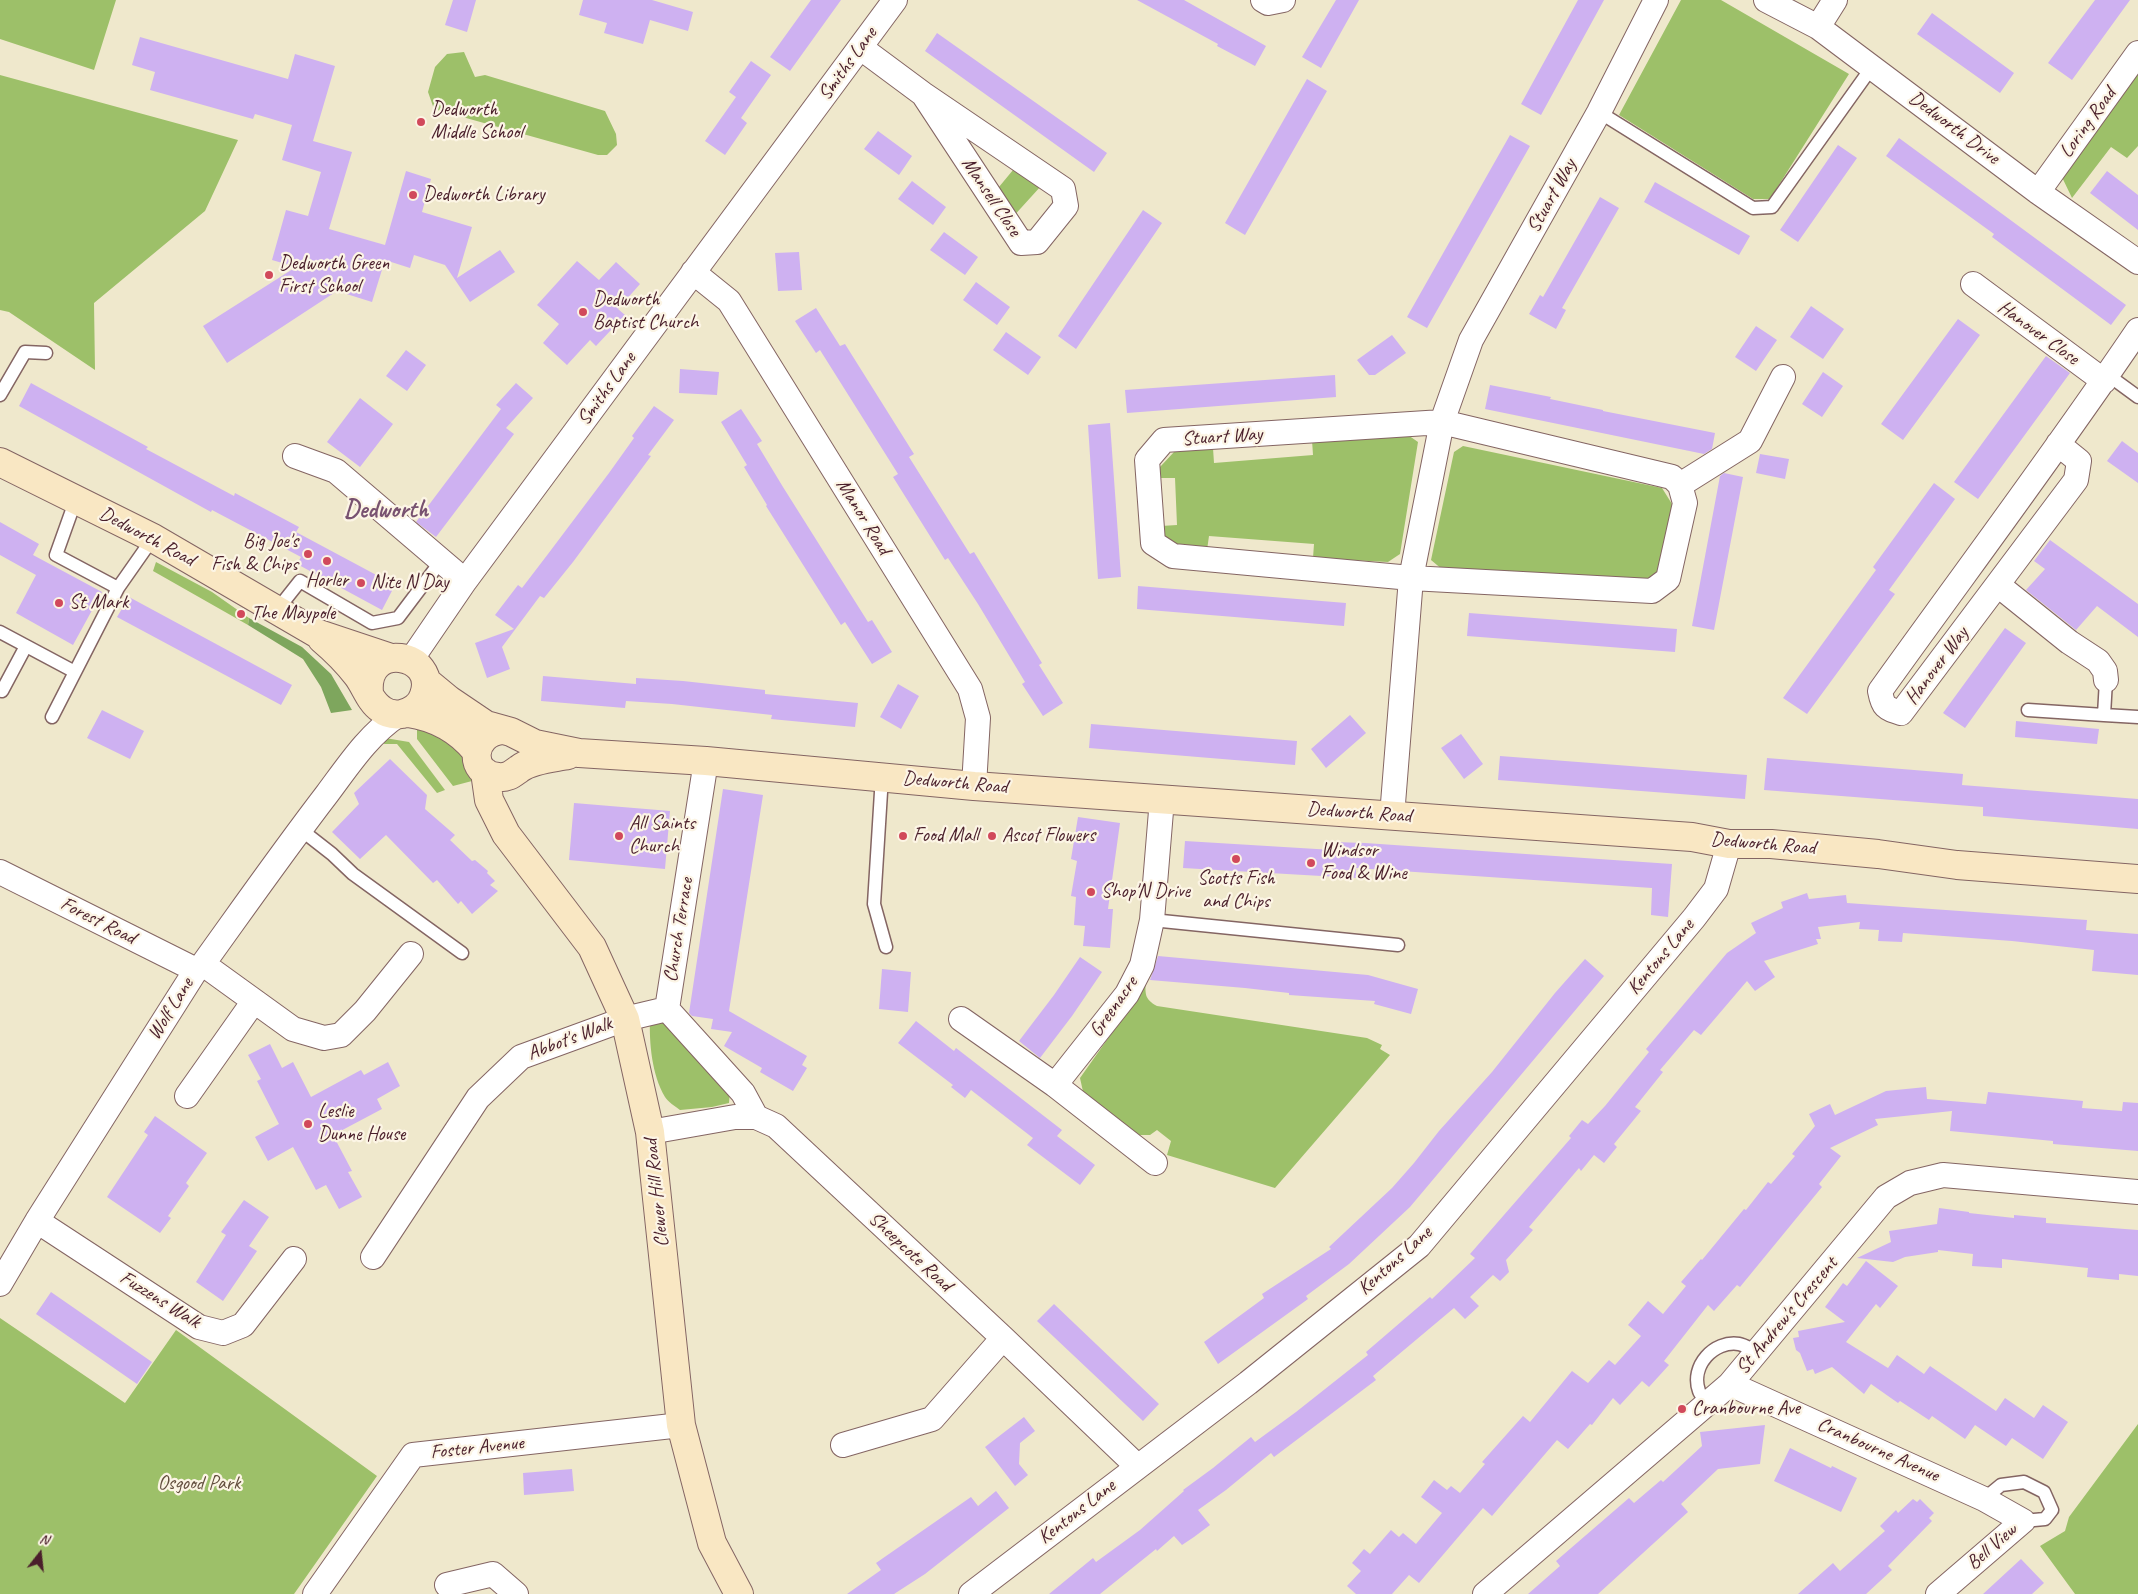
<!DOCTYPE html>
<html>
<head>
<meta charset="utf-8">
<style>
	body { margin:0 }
	#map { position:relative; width:2138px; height:1594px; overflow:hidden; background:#efe8cc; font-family:Caveat,sans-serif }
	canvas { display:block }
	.north { position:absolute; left:15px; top:1529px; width:50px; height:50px; -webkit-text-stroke:4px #fcf5e5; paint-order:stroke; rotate:16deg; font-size:14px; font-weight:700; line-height:20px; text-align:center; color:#4a1f2b }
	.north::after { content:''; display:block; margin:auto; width:18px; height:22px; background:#4a1f2b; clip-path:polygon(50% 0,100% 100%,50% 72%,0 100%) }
</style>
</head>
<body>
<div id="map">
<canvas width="2138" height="1594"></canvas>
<div class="north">N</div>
</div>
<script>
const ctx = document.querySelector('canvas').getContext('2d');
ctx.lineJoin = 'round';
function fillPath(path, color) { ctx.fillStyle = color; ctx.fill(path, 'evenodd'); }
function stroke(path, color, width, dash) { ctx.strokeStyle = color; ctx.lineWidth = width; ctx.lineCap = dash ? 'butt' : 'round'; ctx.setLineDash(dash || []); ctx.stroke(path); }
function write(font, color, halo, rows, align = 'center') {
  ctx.font = font + ' Caveat,sans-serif'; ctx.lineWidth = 4.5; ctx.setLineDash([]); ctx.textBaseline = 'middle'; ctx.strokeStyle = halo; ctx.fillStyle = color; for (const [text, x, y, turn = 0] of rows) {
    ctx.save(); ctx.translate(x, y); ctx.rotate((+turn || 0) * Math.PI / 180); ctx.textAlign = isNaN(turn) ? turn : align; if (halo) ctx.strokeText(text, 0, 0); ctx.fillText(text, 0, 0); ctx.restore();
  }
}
const green = new Path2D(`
	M0,0h116l-22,70 -94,-31z
	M1681,0h40l128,74 -79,125h-17l-134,-84z
	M464,52l11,25 10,-2 120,36 11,23 1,11 -10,10h-9l-164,-46 -6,-17 7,-25 12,-13z
	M2138,60v86l-11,12 -16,-11 -39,51 -12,-25z
	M0,75l238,65 -33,71 -111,92 1,67 -86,-58 -9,-2z
	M1013,170l28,16 -30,33 -17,-26z
	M1405,433l13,9 -18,112 -12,8 -75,-4 1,-14 -105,-8 -2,14 -27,-1 -16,-11 -3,-12 16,-1 -2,-47h-17l2,-11 14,-15 39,-4 1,15 99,-8 -1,-15z
	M1463,446l199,42 10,16 -11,65 -15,13 -203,-12 -12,-10 23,-108z
	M156,562l56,30 37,26 -1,7 -95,-54z
	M417,724l30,14 22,24 3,19 -19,5 -36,-47z
	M385,738l24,4 36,48 -8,3 -40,-49h-13z
	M1146,979c-1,14 -2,20 11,27l210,32 15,7 -2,4 10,6 -115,133 -108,-33 4,-14 -14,-11 -7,5h-11l-55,-39 -4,-18 46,-65z
	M661,1017l69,73 -1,13 -17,4 -32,3c-5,-4 -12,-8 -15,-13 -13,-22 -16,-54 -15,-79z
	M0,1318l125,85 51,-73 201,146 -83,118h-294z
	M2138,1424v170h-63l-35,-48 25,-15 4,-14z`);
const forest = new Path2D(`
	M249,618l53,29 29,27 21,36 -21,3 -10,-26 -18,-28 -55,-34z`);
const building = new Path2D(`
	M453,0h23l-9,32 -22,-7z
	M583,0h69l41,12 -5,19 -38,-11 -7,24 -39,-11 3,-10 -28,-8z
	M811,0h30l-51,71 -20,-14z
	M1137,0h47l82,46 -11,20 -38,-20 1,-2z
	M1336,0h23l-38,68 -19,-11z
	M1578,0h26l-63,115 -20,-11z
	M2095,0h35l-58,80 -24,-17z
	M1932,13l82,60 -14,20 -83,-59z
	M937,33l170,120 -13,19 -169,-121z
	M140,37l148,42 7,-25 40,12 -22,75 39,11 -23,77 56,16 21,-74 25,8 -9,33 50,15 -15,51 43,-28 15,22 -45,30 -25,-37 -31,-10 -4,13 -25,-8 -13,42 -35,-11 -110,72 -24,-37 93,-59 -24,-7 14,-50 22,6 13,-44 -39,-12 10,-35 -37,-11 -2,5 -103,-29 5,-18 -23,-7z
	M751,61l20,14 -30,43 6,5 -22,32 -20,-14 31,-44 -7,-5z
	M1307,79l20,12 -82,144 -20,-12z
	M878,131l34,25 -13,19 -35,-26z
	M1510,135l20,11 -103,182 -20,-11z
	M1899,138l227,167 -15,20 -119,-88 2,-3 -108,-78z
	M1838,145l19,13 -59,84 -18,-12z
	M2107,171l31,24v35l-48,-37z
	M912,181l34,26 -13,18 -35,-26z
	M1655,182l95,54 -11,19 -95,-53z
	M1600,197l19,11 -57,100 4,2 -10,19 -27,-15 11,-19 3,2z
	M1143,210l19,13 -86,126 -18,-13z
	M944,232l34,25 -13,18 -35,-25z
	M799,252l3,38 -24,1 -3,-38z
	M577,261l22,19 17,-18 24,22 -22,25 7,6 -29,31 -6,-6 -23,25 -24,-22 16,-19 -22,-19z
	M976,282l34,25 -13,18 -34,-25z
	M1811,306l33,23 -21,30 -33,-22z
	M816,308l24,38 5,-2 69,110 -5,3 61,97 4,-2 68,111 -3,2 24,38 -20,13 -21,-32 3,-2 -47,-78 -30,-46 -3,2 -52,-83 5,-3 -78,-124 -4,3 -21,-32z
	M1958,319l22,16 -77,105 -22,-16z
	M1756,326l21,14 -21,31 -21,-14z
	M1006,332l35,25 -13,18 -35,-25z
	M1392,335l14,18 -31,22h-6l-12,-15z
	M406,350l20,15 -19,26 -21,-15z
	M2046,356l24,17 -92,126 -24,-17z
	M680,369l39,3 -2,23 -38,-2z
	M1823,372l20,14 -21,31 -20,-13z
	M1335,375l1,22 -209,16 -2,-23z
	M31,383l117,64 -2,2 88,47 1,-3 64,34 -3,5 99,53 -13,25 -85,-46 4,-7 -89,-47 -1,2 -192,-106z
	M516,383l17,15 -27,30 8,6 -78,103 -20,-15 85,-113 -5,-4z
	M1490,385l61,12 -1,2 53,11v1l112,22 -3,16 -8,5 -219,-45z
	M360,398l33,26 -33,43 -33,-25z
	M654,406l20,14 -26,35 3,1 -78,106 -29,36 -4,-2 -38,51 8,22 -23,9 -12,-35 39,-14 -19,-14 23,-30 4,3 26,-34 61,-81 25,-35 -2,-2z
	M741,409l21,32 -5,3 26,43 85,135 4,-2 20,32 -20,12 -27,-42 -4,3 -75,-119 1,-1 -23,-38 3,-2 -26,-43z
	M1110,423l11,154 -23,2 -10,-154z
	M2122,441l16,12v30l-31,-22z
	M1760,454l29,5 -4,20 -29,-6z
	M1724,473l19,4 -29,153 -22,-4 28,-150z
	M1934,483l21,16 -66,91 6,4 -88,120 -24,-16 93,-128 -3,-3z
	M0,522l39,22 -6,11 69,37 -29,53 -57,-32 20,-38 -36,-20z
	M2050,540l88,64v33l-41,-31 -21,24 -50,-40 19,-21 -11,-8z
	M1138,586l208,17 -2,23 -207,-17z
	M129,597l163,88 -11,20 -164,-88z
	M1469,613l208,16 -2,23 -208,-16z
	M2005,628l21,15 -61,85 -22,-15z
	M543,676l93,8v-6l47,3 82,9v4l93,9 -3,24 -84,-8 1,-4 -100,-11 -46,-3 -1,7 -84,-7z
	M898,684l21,12 -18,33 -21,-12z
	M102,710l42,21 -14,28 -43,-21z
	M1350,715l16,18 -40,35 -15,-19z
	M2016,721l83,8 -2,15 -82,-7z
	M1091,724l206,17 -2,24 -206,-17z
	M1461,734l22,30 -19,15 -23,-31z
	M1500,756l247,19 -2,24 -247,-19z
	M1767,758l196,16 -1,11 176,14v30l-155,-13v-9l-219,-17z
	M390,759l37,36 -2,14 30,26 -5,5 22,21 3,-1 13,11 -1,2 8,8 -5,4 8,6 -26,23 -11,-13 -3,3 -21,-24 -4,3 -47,-48 -26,24 -28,-27 27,-28 -5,-11z
	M723,789l40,6 -34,216 78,45 -5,9 5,3 -14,23 -33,-19 2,-4 -38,-22 8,-14 -21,-3 2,-10 -21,-3 -3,-3z
	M574,803l96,8 -5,58 -96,-9z
	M1078,817l42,6 -12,86h5l-3,39 -27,-2 2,-20 -11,-1 2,-28 -5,-1 6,-35 -6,-2z
	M1185,841l148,9 1,-8 31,1 307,21 -4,53 -17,-2 1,-27 -296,-20v10l-173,-10z
	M1807,893l2,6 37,-4 1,8 240,17 -1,10 52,4v41l-46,-4 2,-21 -82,-9 -109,-8 -1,9 -24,-1 1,-11 -20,-1 1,-7 -42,5 3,12h-5l2,5 -54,17 11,16 -20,14 -8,-10 -46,54 -7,-5 -34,40 3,2 -28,35 6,4 -27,33 3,3 -13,16 -10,-8 -13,16 -2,-3 -50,59 4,3 -27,30 3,12 -9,9 -7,-6 -23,22 9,9 -14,13 -11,-11 -81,68 3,4 -102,77 -3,-4 -45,37 -28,20 12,15 -16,12 -12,8 -8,-9 -17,15 -1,-2 -56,45h-51l44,-36 3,4 44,-32 44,-39 -1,-1 30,-22 38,-31 4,5 41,-30 72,-57 -2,-3 64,-55 2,2 43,-41 -5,-4 101,-116 -2,-2 13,-16 6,4 17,-18 44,-54 -3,-3 81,-96 29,-20 -5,-10 32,-15 -2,-6z
	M1158,956l210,19 50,14 -7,25 -37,-10 1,-3 -86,-6v-2l-44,-5 -95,-8z
	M1080,957l22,15 -30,44 -32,42 -21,-17 35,-46z
	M1585,959l19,17 -194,231 -61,57 -43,32 2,3 -90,65 -14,-22 60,-44 -2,-4 69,-45 -2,-2 63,-59 22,-25 25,-32 53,-59 63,-79z
	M882,969l29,3 -3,40 -29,-3z
	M916,1021l38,30 2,-3 106,82 -5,6 38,29 -15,20 -53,-40 6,-7 -62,-48 -6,8 -14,-11 2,-2 -55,-42z
	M270,1044l12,24 11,-6 18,35 50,-27 3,5 24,-13 12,24 -23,13 5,10 -49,26 19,36 -4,1 14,25 -23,12 -13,-24 -10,5 -23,-43 -25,14 -13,-24 24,-13 -22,-43 4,-2 -13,-24z
	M1926,1087l1,12 59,5 2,-12 95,9 -1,7 40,3 1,-9 15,1v48l-85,-7v-3l-103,-10 2,-20 -77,8 3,6 -48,23 11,8 -22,28 3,3 -82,100 -3,-2 -23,26 -6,-6 -44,56 5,4 -20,22 -7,-6 -22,24 -7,-7 -21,27 -2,-1 -22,25 -11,-9 -65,76 -9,-8 -64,75 -10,-8 -17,19h-36l-9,-8 14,-15 -9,-8 12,-14 6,5 21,-24 8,7 4,-4 13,11 26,-31 -21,-16 13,-17 13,10 4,-4 9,7 25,-29 -3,-2 41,-46 7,6 42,-51 16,12 21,-23 6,5 26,-29 -13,-11 20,-24 15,13 23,-28 -5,-4 20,-23 1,1 42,-51 2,1 22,-28 3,2 24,-28 -3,-2 23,-28 -6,-12 21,-10 5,11 51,-24z
	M155,1116l52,37 -21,30 3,3 -21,30 3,2 -11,15 -53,-36 41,-62 -4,-3z
	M244,1200l25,17 -20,29 8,5 -34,50 -27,-19 30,-47 -5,-3z
	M1939,1208l30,4v1l45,5v-3l32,3v5l92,7v46l-19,-2v6l-32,-3 1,-9 -86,-9v9l-30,-2 1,-12 -35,-4v2l-33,5 -12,5 -36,-4 34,-16 -2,-11 48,-7z
	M1866,1261l32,25 -18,22 -4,-4 -30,38 42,26 9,-13 27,19 6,-8 66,45 9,-13 29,20 9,-13 25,17 -25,37 -31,-21 -6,8 -31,-21 -10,14 -33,-23 -3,4 -29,-19 -2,2 -27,-19 -7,10 -32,-27 -17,7 -2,-5 -6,2 -7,-18 -4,-3 -3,-12 6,-1 -1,-6 47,-9 -20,-15 18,-24 4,3z
	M51,1292l101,70 -15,22 -101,-70z
	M1054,1304l105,100 -16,17 -106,-100z
	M1024,1417l11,14 -15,12 -1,21 9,11 -13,11 -30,-39z
	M1765,1425l-5,39 -42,5 -37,35 7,8 -90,82h-70l32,-28 -4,-5 73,-63 5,5 27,-23 2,2 39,-36 -2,-14z
	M1790,1448l41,20 1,-2 25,12 -16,34 -67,-31z
	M572,1469l2,22 -50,4 -1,-22z
	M996,1491l13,17 -84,66 -31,20h-47l34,-24 -5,-7 95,-66 7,9z
	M1913,1499l4,3 3,-3 14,14 -5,5 3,3 -44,45 4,4 -26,24h-68l35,-31 7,8 45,-40 -5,-5 16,-16 2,3z
	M2021,1559l23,24 -12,11h-49z`);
const lane = new Path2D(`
	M1599,112l154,96 19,-1 100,-140
	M2108,375l30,22
	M0,395l25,-43 21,1
	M76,499l-20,56 62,33 35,-50
	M277,610l23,-29 72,42 26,-5 43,-57
	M0,632l75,40
	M2106,680l-2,35 34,2
	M2,691l24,-45
	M2028,710l76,5
	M52,717l66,-129
	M882,776l-8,128 12,43
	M300,829l32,25 21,20 109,79
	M1152,920l246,25
	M1708,1403c-3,-4 -8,-8 -9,-12 -9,-25 15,-51 40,-47 6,1 13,6 18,8
	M1984,1499l17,-14 23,-3 20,10 8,18 -7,9 -22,2`);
const street = new Path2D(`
	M1263,0l5,3 15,-3
	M1766,0l52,27 220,165 100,70
	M1818,27l17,-27
	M861,48l62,46 140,95 3,17 -29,36 -16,1 -98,-149
	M2038,192l100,-139
	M693,272l36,29 241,388 8,29 -4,68
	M1973,284l131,97
	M1442,422l230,55 8,8 5,18 -17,76 -16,12 -241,-13 -238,-22 -20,-13 -6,-83 17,-20z
	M2058,444l21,17 -3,19 -175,233c-16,-5 -18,-6 -21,-22 86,-120 175,-238 258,-361
	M295,456l41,15 129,110
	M1680,485l70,-44 33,-64
	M1998,585l71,57 29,19 7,10 1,9
	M411,660l54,-79 430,-581
	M1392,816l19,-238 31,-156 29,-82 128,-228 57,-112
	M0,872l196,98
	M203,964l90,65 31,9 17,-3 24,-24 46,-57
	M667,1009l39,-248
	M961,1019l94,66 100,78
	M1055,1085l72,-91 15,-29 10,-45 10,-121
	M187,1096l67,-95
	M650,1132l85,-15h21l20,9 227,212 134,128
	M37,1221l162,106 24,6 20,-8 51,-66
	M373,1257l105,-159 43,-41 104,-38 42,-10 76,84 13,24
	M0,1284l37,-63 159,-251 7,-6c41,-57 81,-114 124,-170 21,-28 41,-59 71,-79
	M1730,1384l254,115 39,22 -85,73
	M843,1445l89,-26 71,-81
	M447,1585l46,-11 23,20
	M315,1594l98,-139 268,-30
	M971,1594l277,-211 171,-137 275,-328 22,-29 13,-45
	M1485,1594l245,-210 156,-187 24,-14 33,-8 195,17`);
const secondary = new Path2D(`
	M0,462l153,76 163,95 75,25
	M322,639c13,11 25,23 35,36 8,10 13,27 24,34 6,5 14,6 21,5 11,-3 19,-9 22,-19 15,-42 -60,-56 -55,-2
	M426,681l23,19 37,25 25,7 24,12 44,9 127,8 268,25 718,51 37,7h42l107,10 79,11 181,14
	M408,713c27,4 51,17 68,38
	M502,730c-31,3 -35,44 -4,47 10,1 14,-3 21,-8 13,-10 34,-11 49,-14
	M485,772l4,28 17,34 86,113 33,72 25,113 31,293 31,118 27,51`);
const markers = [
	[421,122,5,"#d1495b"],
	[413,195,5,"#d1495b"],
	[269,275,5,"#d1495b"],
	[583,312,5,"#d1495b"],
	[308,554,5,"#d1495b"],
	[327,561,5,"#d1495b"],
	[361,583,5,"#d1495b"],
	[59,603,5,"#d1495b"],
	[241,614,5,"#d1495b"],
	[619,836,5,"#d1495b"],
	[903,836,5,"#d1495b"],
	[992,836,5,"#d1495b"],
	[1236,859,5,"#d1495b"],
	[1311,863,5,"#d1495b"],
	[1091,892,5,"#d1495b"],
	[308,1124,5,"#d1495b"],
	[1682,1409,5,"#d1495b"]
];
const streetNames = [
	["Smiths Lane",848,64,-54],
	["Loring Road",2088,123,-54],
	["Dedworth Drive",1954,128,37],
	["Stuart Way",1552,196,-61],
	["Mansell Close",991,197,56],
	["Hanover Close",2038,333,36],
	["Smiths Lane",607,389,-54],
	["Stuart Way",1222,437,-4],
	["Manor Road",863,517,58],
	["Dedworth Road",147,537,28],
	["Hanover Way",1937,666,-53],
	["Dedworth Road",955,783,5],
	["Dedworth Road",1359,813,4],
	["Dedworth Road",1763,844,5],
	["Forest Road",98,921,27],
	["Church Terrace",679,930,-81],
	["Kentons Lane",1661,957,-50],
	["Greenacre",1114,1007,-55],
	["Wolf Lane",171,1009,-58],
	["Abbot's Walk",570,1039,-21],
	["Clewer Hill Road",657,1193,-96],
	["Sheepcote Road",910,1252,43],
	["Kentons Lane",1395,1261,-42],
	["Fuzzens Walk",160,1300,32],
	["St Andrew's Crescent",1787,1316,-50],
	["Foster Avenue",477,1448,-6],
	["Cranbourne Avenue",1878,1450,24],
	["Kentons Lane",1077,1512,-38],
	["Bell View",1992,1547,-41]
];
const poiNames = [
	["Dedworth",431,110],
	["Middle School",431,133],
	["Dedworth Library",423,195],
	["Dedworth Green",279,264],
	["First School",279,287],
	["Dedworth",593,300],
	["Baptist Church",593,323],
	["Big Joe's",298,542,"right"],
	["Fish & Chips",298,565,"right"],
	["Horler",327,581,"center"],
	["Nite N Day",371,583],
	["St Mark",69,603],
	["The Maypole",251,614],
	["All Saints",629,824],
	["Church",629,847],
	["Food Mall",913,836],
	["Ascot Flowers",1002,836],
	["Windsor",1321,851],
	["Food & Wine",1321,874],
	["Scotts Fish",1236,879,"center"],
	["and Chips",1236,902,"center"],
	["Shop'N Drive",1101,892],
	["Leslie",318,1112],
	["Dunne House",318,1135],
	["Cranbourne Ave",1692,1409]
];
const parkNames = [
	["Osgood Park",199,1484]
];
const districtNames = [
	["Dedworth",386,510]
];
fillPath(green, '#9dc069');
fillPath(forest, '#7ea65d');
fillPath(building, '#ceb1f1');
stroke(lane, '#846563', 15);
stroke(street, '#846563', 26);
stroke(secondary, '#846563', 30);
stroke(lane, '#fff', 12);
stroke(street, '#fff', 24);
stroke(secondary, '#f9e7c3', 28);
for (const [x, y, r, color] of markers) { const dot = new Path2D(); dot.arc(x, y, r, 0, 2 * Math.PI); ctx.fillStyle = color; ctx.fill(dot); stroke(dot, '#fcf5e5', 2); }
write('20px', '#4a1f2b', '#fcf5e5', streetNames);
write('20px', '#4a1f2b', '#fcf5e5', poiNames, 'left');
write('20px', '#634f3e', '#fcf5e5', parkNames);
write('bold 25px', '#785270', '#fcf5e5', districtNames);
</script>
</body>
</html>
